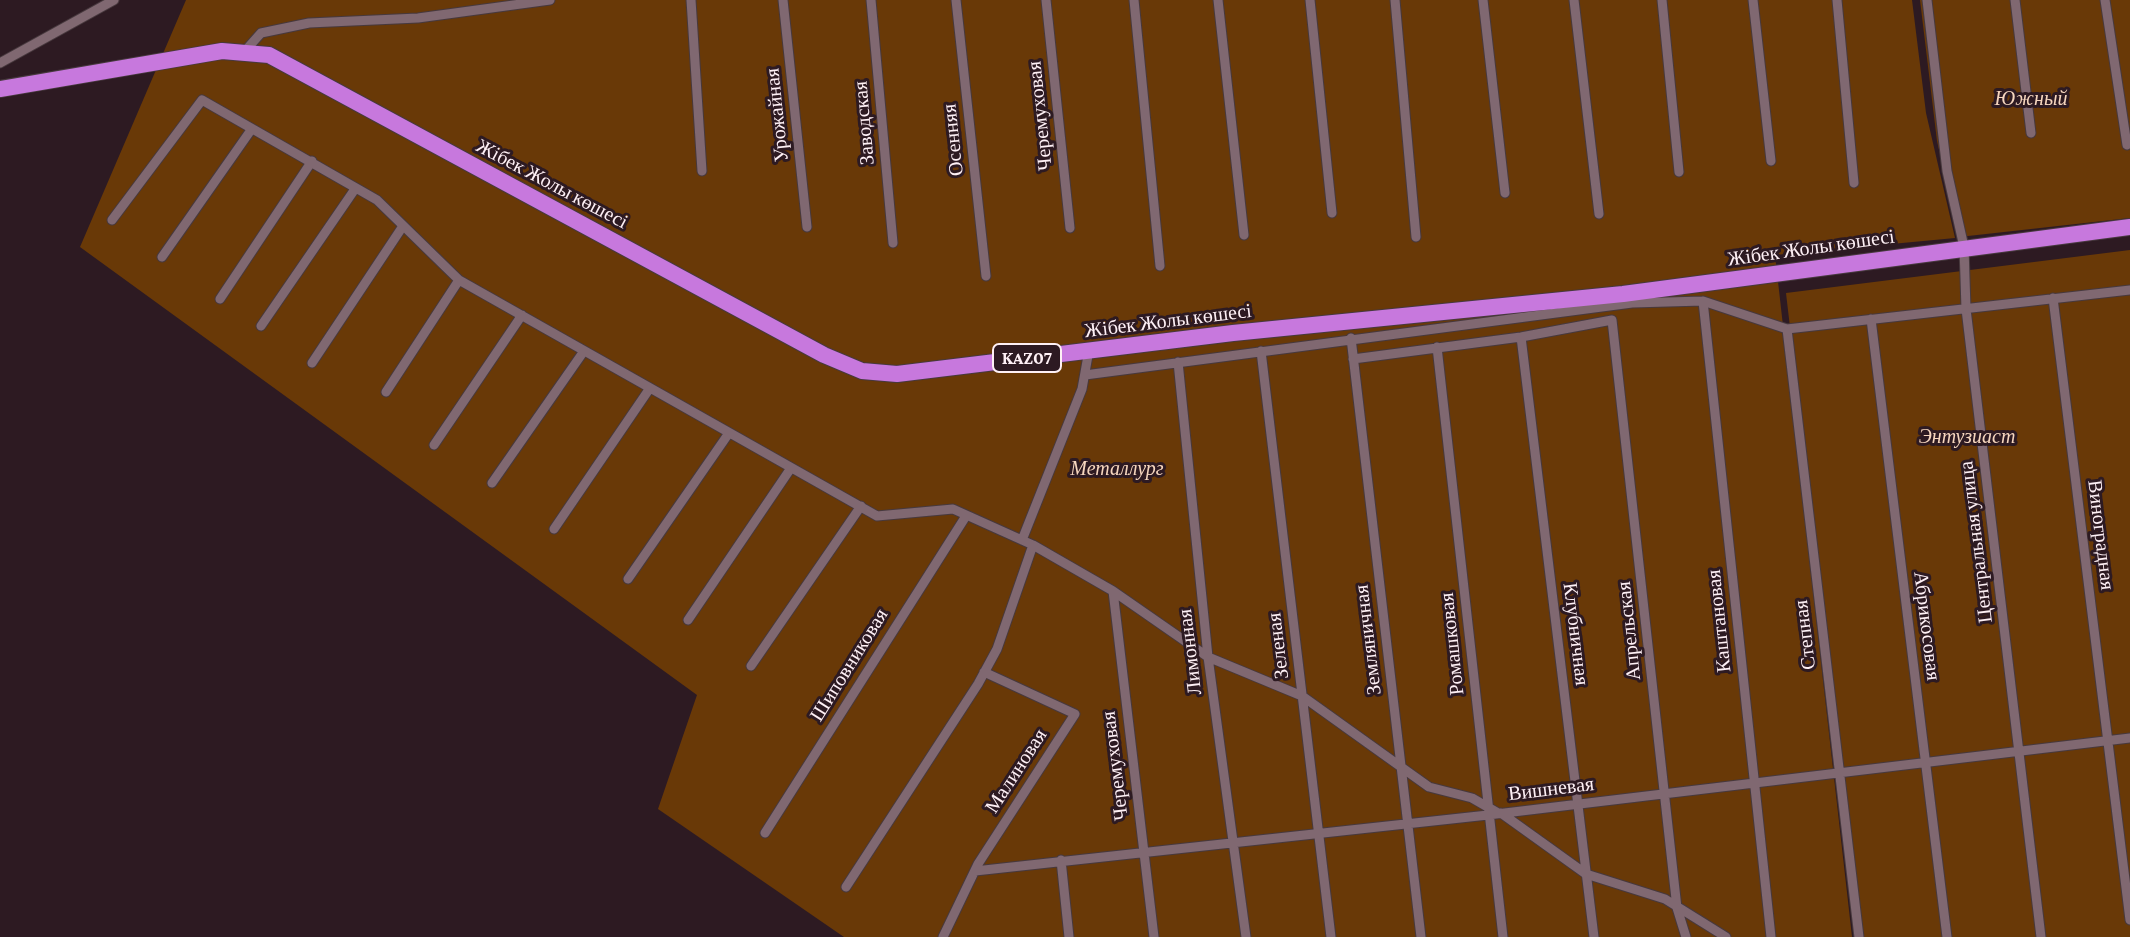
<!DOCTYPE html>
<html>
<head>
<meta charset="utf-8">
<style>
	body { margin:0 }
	canvas { display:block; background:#2d1a22 }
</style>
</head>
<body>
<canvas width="2130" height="937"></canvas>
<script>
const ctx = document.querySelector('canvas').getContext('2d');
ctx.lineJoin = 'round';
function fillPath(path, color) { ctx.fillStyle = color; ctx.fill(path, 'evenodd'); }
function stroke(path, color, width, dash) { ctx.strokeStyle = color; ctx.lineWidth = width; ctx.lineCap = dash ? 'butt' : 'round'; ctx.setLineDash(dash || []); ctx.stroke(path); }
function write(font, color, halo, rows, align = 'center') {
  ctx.font = font + ' "Crimson Pro",serif'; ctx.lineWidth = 6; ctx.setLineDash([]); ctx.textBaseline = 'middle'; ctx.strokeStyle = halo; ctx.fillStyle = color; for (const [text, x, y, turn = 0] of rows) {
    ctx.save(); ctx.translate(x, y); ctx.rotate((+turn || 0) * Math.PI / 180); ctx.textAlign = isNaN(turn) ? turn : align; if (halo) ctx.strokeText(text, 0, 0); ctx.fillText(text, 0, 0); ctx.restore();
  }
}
const green = new Path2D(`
	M186,0h1726l14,113 29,125 -180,17 77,682h-1008l-186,-128 39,-114 -617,-448z
	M1920,0h210v218l-171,19 -22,-96z
	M2130,250v687h-269l-75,-644z`);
const street = new Path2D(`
	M691,0l11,171
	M783,0l24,227
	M871,0l22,243
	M956,0l30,276
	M1046,0l24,228
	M1134,0l26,266
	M1218,0l26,235
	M1310,0l22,213
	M1395,0l21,237
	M1483,0l22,193
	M1574,0l25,214
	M1662,0l17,172
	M1753,0l18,161
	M1837,0l17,183
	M1927,0l20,171 17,76 2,62 75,628
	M2015,0l16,133
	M2105,0l22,145
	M245,51l16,-18 48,-10 109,-5 132,-18
	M0,63l114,-63
	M112,220l90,-120 175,100 82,80 418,236 76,-7 80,36 80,46 95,66 94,39 127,91 43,11 26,15
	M162,257l89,-127
	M2053,298l77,622
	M220,299l92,-138
	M1703,301l68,636
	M1871,319l76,618
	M261,326l94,-137
	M1787,329l72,608
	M1521,337l73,600
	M1351,338l70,599
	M1437,347l66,590
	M1261,351l70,586
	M1353,359l168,-22 91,-17 65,588 9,29
	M1178,362l30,295 38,280
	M312,363l91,-137
	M1085,375l547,-72 71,-2 84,28 343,-39
	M386,392l73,-112
	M434,445l88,-130
	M492,483l92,-132
	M554,529l96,-141
	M1022,540l60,-151 7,-39
	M628,579l101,-146
	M1113,591l41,346
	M688,620l103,-152
	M751,666l110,-160
	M1501,813l85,61 79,25 61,38
	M765,833l201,-317
	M1061,860l8,77
	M975,871l513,-56 642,-77
	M846,887l132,-203 19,-35 36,-104
	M943,937l35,-73 97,-150 -91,-42`);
const highway = new Path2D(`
	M0,89l222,-38 47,4 555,300 38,16 35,3 336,-41 390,-39 507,-67`);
const shields = [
	[1027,358,68]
];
const shieldNames = [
	["KAZ07",1027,358]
];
const parkNames = [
	["Южный",2031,99],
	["Энтузиаст",1967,437],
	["Металлург",1117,469]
];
const streetNames = [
	["Урожайная",777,115,-96],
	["Черемуховая",1040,116,-96],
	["Заводская",864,123,-95],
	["Осенняя",953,140,-96],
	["Жібек Жолы көшесі",552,184,28],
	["Жібек Жолы көшесі",1811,248,-8],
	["Жібек Жолы көшесі",1168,321,-7],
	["Виноградная",2101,535,83],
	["Центральная улица",1976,542,-97],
	["Каштановая",1719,621,-96],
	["Абрикосовая",1927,626,83],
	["Апрельская",1629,631,-96],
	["Клубничная",1576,634,83],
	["Степная",1805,635,-97],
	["Земляничная",1368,640,-97],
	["Ромашковая",1452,644,-96],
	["Зеленая",1278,646,-97],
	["Лимонная",1190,652,-97],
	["Шиповниковая",849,665,-58],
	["Черемуховая",1115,766,-97],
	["Малиновая",1016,771,-57],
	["Вишневая",1551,789,-7]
];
fillPath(green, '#693907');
stroke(street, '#47393e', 11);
stroke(highway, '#47393e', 18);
stroke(street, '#806871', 9);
stroke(highway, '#c778dd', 16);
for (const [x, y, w] of shields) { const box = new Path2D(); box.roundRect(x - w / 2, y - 14, w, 28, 6); ctx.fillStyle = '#2d1a22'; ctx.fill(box); stroke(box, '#fef0f5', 2); }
write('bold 18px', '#fef0f5', null, shieldNames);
write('italic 20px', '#f6d6be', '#2d1a22', parkNames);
write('20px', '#fef0f5', '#2d1a22', streetNames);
</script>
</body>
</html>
